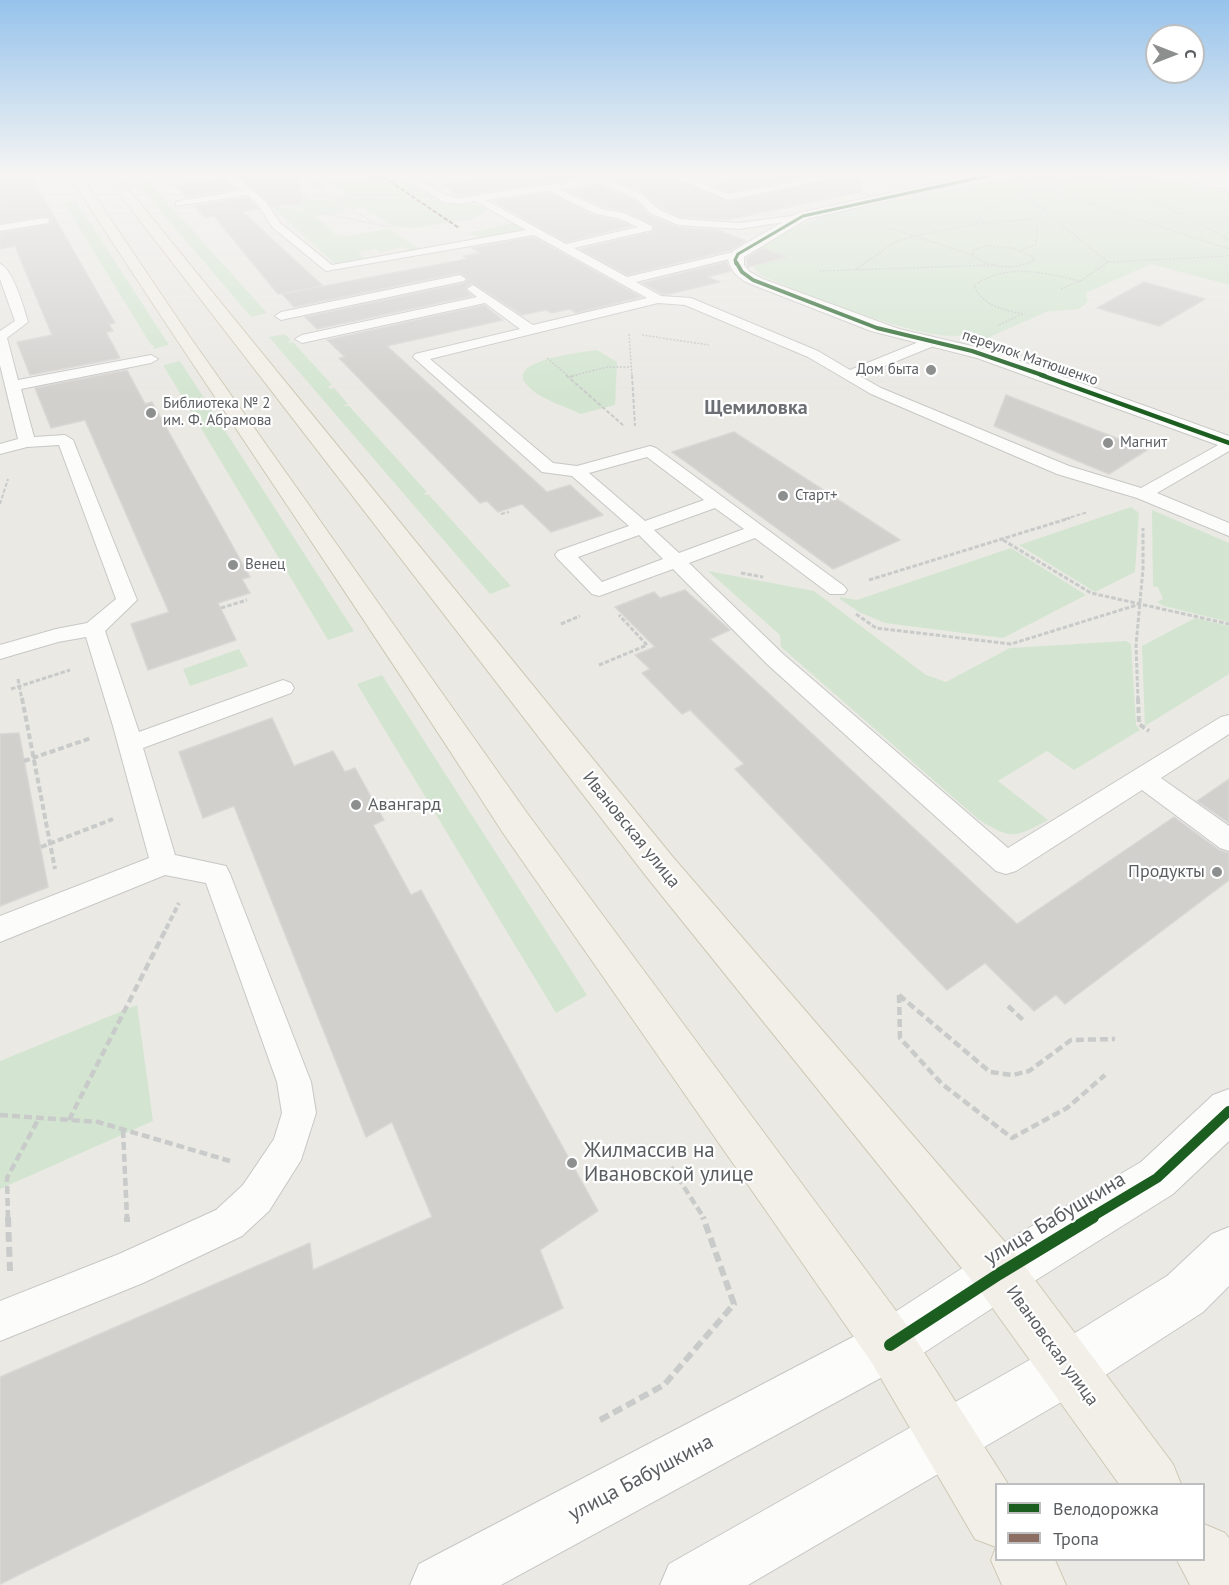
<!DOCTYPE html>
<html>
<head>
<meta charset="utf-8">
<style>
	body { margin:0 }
	#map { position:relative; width:1229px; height:1585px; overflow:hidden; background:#eae9e4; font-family:"PT Sans",sans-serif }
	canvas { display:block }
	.legend { position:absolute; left:995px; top:1483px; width:210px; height:78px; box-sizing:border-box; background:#fff; border:2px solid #bdbfc0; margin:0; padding:8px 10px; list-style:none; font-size:18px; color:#5b5e61 }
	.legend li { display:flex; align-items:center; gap:12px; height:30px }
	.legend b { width:30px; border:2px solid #bdbfc0 }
	.north { position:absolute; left:1145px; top:24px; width:60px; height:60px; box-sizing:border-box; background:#fff; border:2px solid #bdbfc0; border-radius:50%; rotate:90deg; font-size:16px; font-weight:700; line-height:24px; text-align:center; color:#5b5e61 }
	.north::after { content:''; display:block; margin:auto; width:21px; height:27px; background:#8d8f8f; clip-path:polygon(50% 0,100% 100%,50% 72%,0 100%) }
</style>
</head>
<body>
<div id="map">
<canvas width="1229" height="1585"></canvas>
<ul class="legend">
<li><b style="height:8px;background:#1b5e20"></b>Велодорожка</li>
<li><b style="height:8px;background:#8d6e63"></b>Тропа</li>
</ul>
<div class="north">С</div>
</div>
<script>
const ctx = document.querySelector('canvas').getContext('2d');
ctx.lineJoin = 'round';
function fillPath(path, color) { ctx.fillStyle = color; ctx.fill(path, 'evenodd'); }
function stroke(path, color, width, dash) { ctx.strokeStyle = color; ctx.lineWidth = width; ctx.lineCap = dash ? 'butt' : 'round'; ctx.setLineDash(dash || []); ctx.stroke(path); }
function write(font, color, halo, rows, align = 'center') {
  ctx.font = font + ' "PT Sans",sans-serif'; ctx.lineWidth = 4.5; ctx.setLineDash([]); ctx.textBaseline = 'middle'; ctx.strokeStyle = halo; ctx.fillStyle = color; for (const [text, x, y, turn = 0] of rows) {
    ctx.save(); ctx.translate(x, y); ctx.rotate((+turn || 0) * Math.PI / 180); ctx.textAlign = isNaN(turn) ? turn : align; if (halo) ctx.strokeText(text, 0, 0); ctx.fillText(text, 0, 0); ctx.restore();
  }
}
const green = new Path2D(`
	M129,174h14l32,37 -2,1h3l27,29 -4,2 4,-1 64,71 -16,4z
	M396,174l42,25 -96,-3 2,-4 -15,-11z
	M1024,174h122l83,18v93l-78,-21 -65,29 2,9 -9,7 -33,3 -63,28 -17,-6c-31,13 -165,-42 -200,-56 -10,-5 -14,-11 -16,-22l3,-3 30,-20 45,-19z
	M301,193l8,6 20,1 20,11 -20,3 -48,-9z
	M341,198c30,1 128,-1 148,11l-16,10 -59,9 -22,-2 -29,-18 -9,2 -22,-11z
	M76,201l93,144 -16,4 1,-4h-3l-87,-142z
	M278,206l45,9 -8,1 24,21 51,-8 31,21 -10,2 -7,-5 -23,5 -5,-3 -18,3 6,6 -29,6 -62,-56z
	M514,223l9,7c-14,6 -40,11 -54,3z
	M285,334l6,6 -4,3 6,-1 39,43 -4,1 2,3 4,-1 14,16 -4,1 1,1h4l78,86 -4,2 6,1 82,91 -21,8 -221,-257z
	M597,350l20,12 -2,43 -34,9c-15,-7 -43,-16 -53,-28 -26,-26 56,-34 69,-36z
	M180,361l174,270 -26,9 -165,-275z
	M1131,507l8,6 -4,59 -40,20 -76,-47z
	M1152,510l77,33v79l-65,-16 -7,-4 6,-3 -5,-12 -5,-1z
	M1011,548l75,47 -83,43 -118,-15 -26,-11 -19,-13v-2l17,3z
	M708,571l106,20 112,84 20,7 64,-34 116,-7 5,3 5,81 4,5 -66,40 -27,-19 -49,30 50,39c-33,18 -37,20 -70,-1l-197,-172 -1,-12z
	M1195,618l34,8v48l-84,52 -3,-80z
	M239,649l9,17 -58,20 -7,-17z
	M382,675l205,320 -31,18 -199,-329z
	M137,1005l16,116 -153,68v-128z`);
const building = new Path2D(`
	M258,174h40l4,29 -30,4 -32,-30z
	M511,174h91l-142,22 -18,-11 35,-5 4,1z
	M647,174h17l64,28 128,-28h4l2,18 -136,28 -45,-3 -22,-10 -15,-14 -26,-11z
	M755,174h65l-91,18 -16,-6z
	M27,176l5,2 83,145 -6,1 4,7 -7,1 14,26 -90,17 -13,-33 35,-7 -37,-89 -15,3v-16l51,-9v-6l-6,-2 -45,7v-44z
	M223,179l14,10 -51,8 -11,-11z
	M600,185l36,16 13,14 28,12 41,3 28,11 -15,9 -104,25 -47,-26 72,-17 2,-6 -29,-15 -22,-4 -36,-17z
	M548,193l47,23 22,4 14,6 -65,16 -73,-41z
	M247,197l12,12 -16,3 80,74 -45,8 -64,-78 -9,2 -11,-12z
	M534,237l107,60 -65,16 -6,-4 -18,4 -6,-3 -24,5 -50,-32 -7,6 7,7 -155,33 -12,-12 159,-34 4,-4 -8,-6 -166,34 -12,-13 185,-35 -4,-3 17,-3 -8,-5z
	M763,248l23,9 -38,10 -2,-9z
	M726,262l5,9 -23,6 12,5 -51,12h-7l-20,-11z
	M1144,282l61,17 -46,27 -62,-18z
	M484,305l19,15 -116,26 160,146 23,-7 33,30 -52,17 -29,-28 -24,8 -11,-11 -7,2 -141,-145 6,-1 -18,-17z
	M127,370l18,34 7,-2 98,175 -8,2 8,14 -32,10 18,37 -88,30 -17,-46 38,-12 -84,-192 -34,8 -16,-40z
	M1006,395l141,55 -38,24 -115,-48z
	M734,432l166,108 -67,29 -161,-117z
	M685,590l45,40 -20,9 307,285 157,-107 45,33 10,3v27l-164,124 -9,-9 -22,16 -49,-48 -38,27 -212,-221 9,-5 -54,-54 -8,4 -40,-41 8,-4 -15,-14 20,-8 -40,-40 39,-15 6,6z
	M272,718l22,48 39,-15 12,21 10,-4 29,52 -11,5 38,70 10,-5 177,321 -58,39 23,58 -563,276v-207l310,-134 3,27 119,-53 -40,-95 -26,15 -132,-331 -31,12 -24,-66z
	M19,733l29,154 -48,19v-172z
	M1229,779v44l-32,-22z`);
const pathFar5 = new Path2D(`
	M1100,174l1,3 87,40 41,23
	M1109,174l38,8
	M300,175l16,8 13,16 47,24
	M1024,182l205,67
	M283,183l19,-9
	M287,187l85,-13
	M290,191l37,6 60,2
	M1019,191l89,71 121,-6
	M292,198l26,-1
	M1012,198l84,-24
	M306,210l84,17
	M976,223l13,-14 11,-6
	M890,228l82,27
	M986,246l27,2 20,9 1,3c-19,11 -44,8 -62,-5l2,-5z
	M1022,250l14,-6 2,-27
	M856,269l39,-27 19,-6 62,-12 56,-5 9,-5 17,-22
	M819,271l176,-6
	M1061,289l19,-8 28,-19
	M1023,314c-19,-4 -40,-8 -49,-28 31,-24 71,-13 106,-5
	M999,325l23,-11
	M629,334l3,42
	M642,335l67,10
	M547,358l21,18
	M572,376l35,-9h24`);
const pathFar4 = new Path2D(`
	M566,375l58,51
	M632,375l3,51
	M570,377l7,-2
	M0,504l8,-25
	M501,514l8,-2
	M1065,519l23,-7`);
const pathFar3 = new Path2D(`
	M1003,540l88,53 138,31
	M741,573l22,4
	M869,580l201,-62
	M221,608l26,-8
	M856,614l20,14 135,16 129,-40
	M561,624l19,-8
	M599,665l48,-20 -28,-30
	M18,679l4,21
	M11,689l59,-19
	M1138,700l-2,-55 7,-76v-41`);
const pathFar2 = new Path2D(`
	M22,698l33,171
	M1138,698l1,26 10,7
	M24,761l67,-23
	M41,847l72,-28
	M166,929l13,-26`);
const pathFar1 = new Path2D(`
	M899,995l1,43 42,46 70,54 55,-30 38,-33
	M899,995l91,77 23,3 16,-4 42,-31 44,-1
	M1008,1006l15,14
	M0,1115l98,7 132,39
	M69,1120l98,-193
	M123,1130l4,88
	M671,1167l33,51
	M8,1218l-1,-40 32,-60`);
const path = new Path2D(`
	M8,1217l2,54
	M127,1217v5
	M600,1420l64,-35 70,-81 -31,-87`);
const lane = new Path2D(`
	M216,174l20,2 30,26 14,21 52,42 194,-35 -51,-29 -16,3 -16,-2 -44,-28c23,0 37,22 60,24l161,-24h25l-34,7 32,14 15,14 22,10 59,4 68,-9v4l-4,1 -64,10 -61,-4 -28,-12 -13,-14 -37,-16 -41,6 43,20 22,4 28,13v4l-78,18 53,29 111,-26 6,3 -2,2 -106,26 25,14 30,2 127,53 32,19 76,-31h10l2,3 -2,3 -76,31 21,12 188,78 72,22 88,-49v12l-72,42 72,30v13l-92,-38 -80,-24 -186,-80 -63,-37 -123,-52 -27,-2 -228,56 123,104 24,3 73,-20 6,2 188,138 3,4 -3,4h-14l-75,-56 -66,25 94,91 225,194 213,-131 8,-2v19l-68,44 68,48v25l-9,-3 -78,-58 -126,81 -10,3 -10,-3 -229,-207 -94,-95 -74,27 -7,-2 -34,-35 -3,-4 3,-4 71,-25 -57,-50 -30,-4 -129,-115 2,-3 105,-25 -35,-26 -183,40 -7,-4 7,-4 175,-38 -10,-8 6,-4 60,40 114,-27 -113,-63 -208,36 -54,-44 -13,-21 -11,-11 -72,11v-4l3,-1 63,-11 -12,-10zM548,191l48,23 22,4 20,9 -72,17 -80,-44zM647,457l57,43 -59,21 -56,-48zM715,508l29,21 -65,24 -25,-23zM639,535l24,24 -61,23 -24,-25z
	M472,174h26l-18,5z
	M666,174h13l16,7 37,-7h21l-48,11 24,9 105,-20h20l-126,26z
	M45,218l4,1v4l-49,8v-6z
	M0,264c13,5 24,44 28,58l-21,16 11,42 133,-25 7,4 -7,4 -130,26 13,48 31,-2 8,5 64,160 -32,31 34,101 144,-52 8,3 3,5 -3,5 -148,55 32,107 51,11 4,8 81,208 5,31 -15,47 -32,51 -27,25 -99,47 -143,58v-40l119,-47 97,-44 27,-25 31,-46 8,-26 -5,-31 -71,-199 -41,-8 -165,67v-26l149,-58 -36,-132 -27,-89 -28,5 -58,17v-14l56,-16 31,-6 29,-24 -57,-154 -32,2 -27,7v-10l18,-5 -18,-74v-34l15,-10 -15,-42z
	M460,275l6,4 -2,2 -183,39 -6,-4 6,-4z`);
const street = new Path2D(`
	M978,174h24l-195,45 -63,38v8l6,7 13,7 136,50 90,21 240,86v13l-252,-91 -106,-27 -123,-48c-10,-5 -17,-12 -20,-23l5,-9 65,-38z
	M1168,174h24l37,8v8z`);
const secondary = new Path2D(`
	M1229,1089v52l-56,53 -156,98 -109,71 -407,222h-91l9,-21 453,-237 109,-71 160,-94 72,-67z
	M1229,1227v59l-26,26 -116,75 -339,198h-88l9,-21 380,-215 118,-73 45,-42z`);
const primary = new Path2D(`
	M68,174h12l112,166 335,473 381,514 100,157h-12v63l-21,-8 -103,-176 -369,-530c-142,-222 -292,-438 -435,-659z
	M104,174h12l556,682 345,400 156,208 8,20h-62l-138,-192 -335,-416z
	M1204,1524l21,9 4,5v47h-39l-13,-25h27z
	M996,1547v13h59l11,25h-64l-11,-25z`);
const quiet = new Path2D(`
	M379,174l80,54`);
const cyclewayFar4 = new Path2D(`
	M736,264l-1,-4 3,-6 65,-38 193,-42`);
const cyclewayFar3 = new Path2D(`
	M736,262l6,10 11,8 124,48 95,23 73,25`);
const cyclewayFar2 = new Path2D(`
	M1041,375l188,68`);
const cyclewayFar1 = new Path2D(`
	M1090,1218l67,-40 72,-67`);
const cycleway = new Path2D(`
	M890,1345l109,-71 94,-57`);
const markers = [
	[931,370,6,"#8d8f8f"],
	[151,413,6,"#8d8f8f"],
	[1108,443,6,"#8d8f8f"],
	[783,496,6,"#8d8f8f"],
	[233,565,6,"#8d8f8f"],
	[356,805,6,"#8d8f8f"],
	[1217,872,6,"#8d8f8f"],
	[572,1163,6,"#8d8f8f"]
];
const farStreetnames = [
	["переулок Матюшенко",1030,358,19]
];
const farPoinames = [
	["Дом быта",919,370,"right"],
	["Библиотека № 2",163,404],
	["им. Ф. Абрамова",163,421],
	["Магнит",1120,443],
	["Старт+",795,496],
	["Венец",245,565]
];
const poiNames = [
	["Авангард",368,805],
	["Продукты",1205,872,"right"]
];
const streetNames = [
	["Ивановская улица",631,830,51],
	["Ивановская улица",1052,1346,54]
];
const farDistrictnames = [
	["Щемиловка",756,408]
];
const nearPoinames = [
	["Жилмассив на",584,1151],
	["Ивановской улице",584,1175]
];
const nearStreetnames = [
	["улица Бабушкина",1055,1219,-31],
	["улица Бабушкина",641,1478,-28]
];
fillPath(green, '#d3e5d1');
fillPath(building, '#d1d0cd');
stroke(building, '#d9d7d4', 1.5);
stroke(lane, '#c7c7c6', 2);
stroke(street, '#c7c7c6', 2);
stroke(secondary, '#c6c7c6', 2);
stroke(primary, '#cfc8b5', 2);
stroke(pathFar5, '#c8cbc9', 1.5, [2, 1.5]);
stroke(pathFar4, '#c8cbc9', 2, [4, 2]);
stroke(pathFar3, '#c8cbc9', 3, [4.5, 2]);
stroke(pathFar2, '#c8cbc9', 4, [6, 3]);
stroke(pathFar1, '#c8cbc9', 4.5, [8, 4]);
stroke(path, '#c8cbc9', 6, [10, 5]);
fillPath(lane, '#fcfcfb');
fillPath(street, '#fcfcfb');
fillPath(secondary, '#fcfcfb');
fillPath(primary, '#f1efe7');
stroke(quiet, '#8d6e63', 2, [4.5, 2]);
stroke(cyclewayFar4, '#1b5e20', 3);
stroke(cyclewayFar3, '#1b5e20', 4);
stroke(cyclewayFar2, '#1b5e20', 4.5);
stroke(cyclewayFar1, '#1b5e20', 10);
stroke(cycleway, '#1b5e20', 12);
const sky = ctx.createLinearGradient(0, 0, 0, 396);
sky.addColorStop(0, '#96c3ec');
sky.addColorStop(0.44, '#f6f5f3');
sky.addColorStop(1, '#f6f5f300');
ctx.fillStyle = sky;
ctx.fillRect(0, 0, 1229, 396);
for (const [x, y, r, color] of markers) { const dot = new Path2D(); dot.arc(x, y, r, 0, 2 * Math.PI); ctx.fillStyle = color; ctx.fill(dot); stroke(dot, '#fff', 2); }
write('15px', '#5b5e61', '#fff', farStreetnames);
write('15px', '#5b5e61', '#fff', farPoinames, 'left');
write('18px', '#5b5e61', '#fff', poiNames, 'left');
write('18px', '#5b5e61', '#fff', streetNames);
write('bold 20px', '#6c6f73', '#fff', farDistrictnames);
write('21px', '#5b5e61', '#fff', nearPoinames, 'left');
write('21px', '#5b5e61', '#fff', nearStreetnames);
</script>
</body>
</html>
